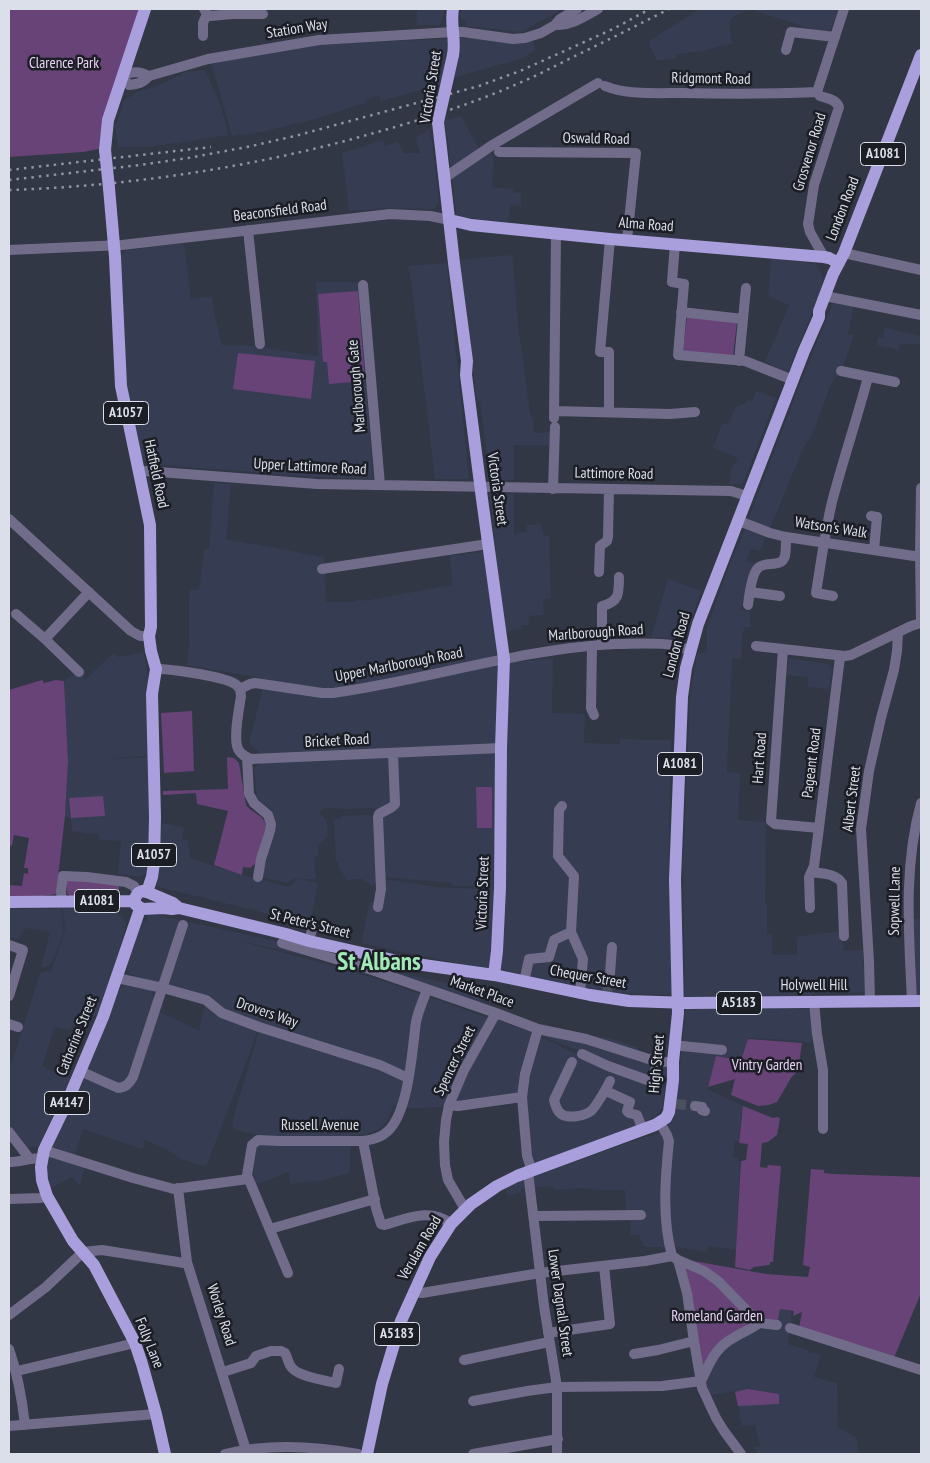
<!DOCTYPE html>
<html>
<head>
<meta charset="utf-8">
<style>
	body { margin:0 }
	#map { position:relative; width:930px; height:1463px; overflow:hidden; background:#313745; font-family:"PT Sans Narrow",sans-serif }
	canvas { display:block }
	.frame { position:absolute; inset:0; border:10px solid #dbdfe9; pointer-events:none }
</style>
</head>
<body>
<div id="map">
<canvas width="930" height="1463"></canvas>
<div class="frame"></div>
</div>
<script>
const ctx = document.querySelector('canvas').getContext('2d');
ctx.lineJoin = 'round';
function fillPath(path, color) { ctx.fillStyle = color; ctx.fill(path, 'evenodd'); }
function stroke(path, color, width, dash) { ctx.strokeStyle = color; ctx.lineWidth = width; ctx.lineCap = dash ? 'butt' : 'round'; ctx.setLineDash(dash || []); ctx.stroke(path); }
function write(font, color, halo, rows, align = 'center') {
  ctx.font = font + ' "PT Sans Narrow",sans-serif'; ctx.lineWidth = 5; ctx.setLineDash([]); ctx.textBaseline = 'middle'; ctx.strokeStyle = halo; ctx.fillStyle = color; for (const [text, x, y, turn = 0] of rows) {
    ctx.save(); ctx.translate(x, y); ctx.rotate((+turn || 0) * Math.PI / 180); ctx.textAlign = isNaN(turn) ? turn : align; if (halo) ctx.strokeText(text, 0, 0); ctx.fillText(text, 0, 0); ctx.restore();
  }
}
const built = new Path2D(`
	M417,9h28l-5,16h-24z
	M462,9h101l-42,23 -55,-6v-5l-6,-2z
	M700,9h49l-18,9 -2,4 3,22 -9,1 -18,6 -29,3v5l-19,1 -8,-15 1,-5z
	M755,9h84l-12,29 -27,-13 -42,-13z
	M468,38l46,4 19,-2 2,10 -12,8 -82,23 -1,4 -59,16 -2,-5 -13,4v3l-55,17 -46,11 -33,5 -21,-74 113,-18z
	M205,70l15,34 9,31 -80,12h-31l-3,-21 9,-25 14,-10 17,-4 31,-15z
	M461,116l17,31 3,9 9,-5 4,8 -2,28 21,2v3l8,1v13l-9,-1 -2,3 -2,14 -49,-5 -3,-4 -11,-93z
	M429,129l3,13 7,59 -3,6 -3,2 -48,-1 -36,3 -7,-58 41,-13 2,6 13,-4 6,11h16l-5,-16 8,-3z
	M184,243l7,56 21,-2 3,19 7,29 31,1 65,10 -2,-74h44l13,196h-47l-173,-14 -12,-6 -17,-74 -4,-127 7,-7z
	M512,255l6,69 12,89 3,6 1,14 17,-1 -1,13h-36v35h-24l-10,-79h-3l-17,-141z
	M771,257l45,7 7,13 -2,13 -33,82 -23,-10 24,-57 -21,-9z
	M447,263l10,98 12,118h-34l-23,-192 -4,-21z
	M834,301l20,4 -6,29 6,1 -11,32 -12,17 -18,49 -10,16 -33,79 -22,-8 55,-144z
	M885,328l36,8 -1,8h-20l-1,6 -22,-5 1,-7h5z
	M756,391l20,7 -32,83 -3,3h-12l2,-15 2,-3h1l4,-8 -25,-10 9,-25 6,1 7,-16 10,-5 3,-3 4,1z
	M214,483l17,1 -5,55 98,18 2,45h26l11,-3 1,2 88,-16 -2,-29 46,-6 -6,-55 2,-1h22v40l13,-2v-7l14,-1 3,12 5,-1 2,63 -8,2 1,15 -16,1 1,9 -8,1 1,3 -27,4 3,39 -5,218h11l5,-227 44,-5 -1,55 33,1 -1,29 36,1v-5l51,1 -2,101 3,154 -57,-2 -59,-9 -195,-41 9,-41h5l3,-21 -6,5 -10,-7h-9l-5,2 -9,-13 -1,-6 -2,-1 -2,-42h7v-3l25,-1 6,1 5,5 6,58 54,8 42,2v-3h-26l-1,-3 -69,-6 -5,-67 -5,-2 -29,1 -19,-1 -5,3v3l7,6 1,16 -10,10 1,7 -5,6 2,20h-17l19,4 -8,41 -151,-37 -2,-2 5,-62 22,4 -2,12 6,1 2,18 52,17 47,12 8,-8h-4l-6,4 -28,-7 16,-54 -4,-12 -14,-12 -3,-29 3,-4h4l-1,-12 -11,-10 14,-55 -1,-10 -75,-13 2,-20v-52l1,-3h9l5,-41h5z
	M745,529l21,9 -6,13 -9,-2 -5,12 10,4 -16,45 10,1v16h-6l-2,11 -1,21h-9l-5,113 13,1 -2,47 28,2 -1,81 2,1v30h5v21h25v-18l25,-4 17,-1 2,2 3,17 19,-1 2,40 -2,2 -51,2v49l-24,-3 -40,-2 -7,22 -25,-4 -9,33 36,17 -5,35h-3l-2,16 5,1v3h2l-4,89 -28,-4 -1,6 -28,-5h-35l-5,-12h-9l1,-21h-5l-1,-24h-28l-13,-2 -30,2 -2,-4 -31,3v3l-13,4 -3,-9 139,-50 16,-4 14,-15 11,-99 -2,-156 7,-169 7,-40 10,-2v-23l3,-10 19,-53z
	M668,579l34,12 -9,22 -5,19 -11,7 -26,-1z
	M144,652l3,21 3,9 3,73 -51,4 45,-2 2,56 -2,59 -6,5 -23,-3 3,-33 -22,-1v-5l-27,-4 -1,-12 -6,-3 3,-55 -4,-80 8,-6h10l3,5 28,-27 5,4z
	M788,658l40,6 5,6 -2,5 -2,14 -21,-2v-10l-21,-2z
	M62,905l33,2 25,7 6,8 -5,22 -22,73 -17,-6 -6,15 -3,-1 -3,6 -15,-5 -13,40 29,13 -32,67 -12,2 -18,-22v-63h3l28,-90 11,-2 14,-41z
	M9,907l14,2 38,-1 3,23 -10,27 -4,7 -9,3 9,-36 -25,-4 -6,11 -10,-2z
	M153,914l221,49 24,9 65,15 19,8 -2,7 44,16 8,5 40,9 40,7 26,8 -3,11 32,10 1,11h-4l-10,-7 -4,12 15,3 -2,20 -6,8 -18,10 -107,39 -9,-66 -73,9 -43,1 -14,-3 -4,14 -11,11 -16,5h-12v38l-27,7 -33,4 -1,-12 -32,12 -4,-12 4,-26 1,-11 -22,-5 -4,-4 1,-7 27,-92 -102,-44 -28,-9 -3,-4 1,-7 12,-42h7v-6zM232,939l75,17 51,13 80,28 99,37 45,18 -1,4 -47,-22 -38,-15 -8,-1 -93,-33 -54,-17z
	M912,919h9v76h-4l-2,-2z
	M123,986h4l25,4 2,9 -2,9 47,23 6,-28 53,25 -6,19 -46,120 -25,-8 -15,-10 -28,-12 7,4 -3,8 -59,-20 -10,33 12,4 -5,20 -8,-9 -22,12 -5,-24 2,-7 2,-1 14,-41 57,-127z
	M780,1309l12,3 -4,32 20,6 1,3h3v-1l9,3 -7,22 23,6 1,44 19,11 1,16h-100l-4,-7 6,-1 -5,-21 -14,1 1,-5 -3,-6 1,-4 -5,-20 -29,5 -3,-8 13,-35z`);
const green = new Path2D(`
	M9,9h131l-37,139 -20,4 -74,5z
	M358,291l7,90 -36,3 -2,-22h-4l-5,-68z
	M687,316l50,5 -4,36 -50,-5z
	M238,353l77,8 -4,38 -78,-10z
	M42,680l2,3 12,-3 8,1 4,80 -3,55 -9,78 -13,2h-34v-11l13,1 2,-13 4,1v-6h-4l5,-30 -15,-3 -2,11 -3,-1v-155z
	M192,711l2,60 -30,2 -3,-60z
	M227,757l7,1 5,5 7,42c6,8 20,11 20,22l-10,36 -6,5 -7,-1 -1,8 -28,-10 14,-54 -31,-7 -1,-11 -33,2v-4l65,-2z
	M476,787h16v41h-15z
	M103,796l2,20 -34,2 -2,-20z
	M71,879l46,6 2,2v5l-3,4h-46c-5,-4 -3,-9 -3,-14z
	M748,1039l54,4 -4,27 -7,8 -14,24 -8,3 -11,1 -27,-11 4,-16 -27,8 8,-31 25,4z
	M743,1106l30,12 5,-1 2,2 -3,16 -9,7 -6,1 -2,24 7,1 1,-3 13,1 -8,96h-3v3l-16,2 -4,3 -15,-3 6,-106 5,-1 2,-16 -9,-1z
	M811,1169l13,1v3l9,1 88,3v116l-28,67 -94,-32 3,-16 -9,4 1,-5 -14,-2 -3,16 -17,-3 -72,-62 78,14 42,3 2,-10 -7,-2z
	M678,1261l26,10 55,52 -33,19 -25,39z
	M748,1389l31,5v10l-41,2 -3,-14z`);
const minorTunnel = new Path2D(`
	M607,994l1,-13
	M676,1104l19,2`);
const minor = new Path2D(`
	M204,9l3,5 3,2 23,-2h30
	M555,25c15,1 31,-9 43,-16
	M203,36v-13l4,-9
	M786,50l5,-18 44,5
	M149,76c-10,-5 -17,-5 -27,0l7,9c9,-1 14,-2 20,-9l59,-17 111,-19 134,-8h10l50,7 12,-1 16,-5 14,-8 5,-6 17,-10
	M605,86c21,9 53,7 77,7 45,1 90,1 135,-1
	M817,92l3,4c6,2 16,3 19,11l-25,78 -5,33 -1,6 2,8 14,25
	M817,92l27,-83
	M499,152l137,1 -9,87
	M444,178l50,-34 104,-61
	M248,230l12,114
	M675,244l-3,38 12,2 -6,71 67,6 48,19
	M9,250l113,-5 268,-31 40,2 20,4
	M844,253l77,17
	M363,285l17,200
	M830,297l91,18
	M681,312l62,7 -4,42
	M743,319l3,-31
	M841,371l54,11
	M554,411l116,3 25,-2
	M609,412v-60h-9l10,-113
	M554,418l2,-184
	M139,472l7,-1 171,13 414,7 16,5
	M921,488l-1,66 1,67
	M553,489l2,-62
	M871,516l6,1 -3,33
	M9,519l122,112 9,5h9
	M739,521l31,12 16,4 128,19 7,-2
	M322,569l166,-25
	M599,572l1,-26 7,-5 1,-4 1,-48
	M750,592l30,4
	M833,596l-17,-3c5,-31 9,-61 16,-91 11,-42 25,-83 36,-125
	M748,605c1,-9 4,-31 10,-37 8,-8 23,1 27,-12 1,-6 1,-13 1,-19
	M16,614l29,25 34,33
	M45,639l44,-47
	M602,645v-39c17,-4 17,-12 17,-29
	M592,646l-1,62 3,7
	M756,646l89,10 6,-1 60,-29 10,-3
	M783,649l-12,172 4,3 44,4
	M156,669c14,0 67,7 79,15 2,1 3,3 5,5
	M240,689l10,-5 5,-1 67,10h11c94,-13 186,-44 282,-49 15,0 42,-2 57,1 6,2 12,4 18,4
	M240,689l1,7c-2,14 -8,42 -3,53 3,6 8,8 13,10l250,-11
	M247,757l2,37 5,9 14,12 3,9 -1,7 -9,28 -3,18
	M562,806l-3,4 -1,46 16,20 -3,56 12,27 -3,34
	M812,872c11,2 23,1 30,11l2,53
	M62,902l-1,-11 2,-15 24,1 39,5 8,4 4,7
	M378,907l3,-18 -3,-72 1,-3 13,-7 3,-3 -2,-51
	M810,908l-1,-31 5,-11 5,-38 21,-171
	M309,941l3,-12
	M282,943l90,27 124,43 42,16 48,10 72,23h15
	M9,945l14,5 -14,46
	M117,978l46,10 43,12 16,13 37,14 121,38 28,13
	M608,981l2,-8 2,-26
	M524,982l5,-23 20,-2 5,-17 17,-8
	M912,1001c-3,-67 -9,-133 9,-198
	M814,1002l3,32 6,36v59
	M870,1002l-1,-41 -8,-132 8,-58 12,-53 13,-48 3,-19 1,-18
	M9,1024l9,3
	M682,1046l40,4
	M582,1054l26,12 42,15 2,-1 6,-18
	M572,1062l-18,38c1,4 3,11 7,14 8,5 23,2 30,-3 4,-3 17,-25 19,-30
	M80,1071l38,17c8,-1 11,-4 15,-11l50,-152
	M606,1091l24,11 -3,9 2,2 8,2 6,15
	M449,1105l9,1 64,-9
	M695,1106l7,1v3l3,1
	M660,1123l7,12 2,6c-4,38 -7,78 3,115
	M9,1132l20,26
	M363,1141l13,67 5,16 3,1c22,-6 47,-18 67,-1
	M44,1150l89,28 41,11 74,-10
	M9,1162c11,0 21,-4 33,-4
	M532,1171l-5,-15 -5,-59 3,-23 13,-45
	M528,1172l16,134 13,81v67
	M178,1188l9,74 59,188
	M9,1199l32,-1 6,-2
	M465,1209l-17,-29 -3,-15 -1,-23 2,-22 3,-15 15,-35 32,-57
	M534,1216l107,-1
	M270,1229l105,-30
	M672,1256l6,4 9,33 7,48 8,47 14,30 8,13 17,23
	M678,1260l26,11 14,10 41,42
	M288,1273l-41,-98 5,-30 6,-5 21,1h84c9,-1 18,-3 25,-10 21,-20 24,-80 28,-109 2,-11 8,-23 11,-33
	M413,1292l9,1 118,-20 105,-12 27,-5
	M9,1315l37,-28 37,-35 19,-2 82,13 3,-1
	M759,1323l18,2
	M790,1328l131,42
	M548,1333l62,-9 -6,-58
	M9,1349c9,26 13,49 16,76
	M634,1354l24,-4 36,-9
	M464,1360l85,-18
	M17,1371l118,-28
	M223,1372l28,-9 5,-7 15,-5h10l4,2c3,5 3,11 7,15 8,9 32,12 44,15l3,-14
	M701,1381c9,-18 14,-34 34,-44 8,-5 17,-8 24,-14
	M473,1401l54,-10 30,-4 105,-1 39,-5
	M9,1426l147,-12
	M225,1454c44,-11 89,-8 133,0
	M473,1454l85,-15`);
const major = new Path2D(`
	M453,55c3,-15 -3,-31 0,-46
	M438,122l16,141 13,98 -1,14 16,124 22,160 -3,89 -1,140 -3,63 -3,24
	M105,150l3,-30 37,-111
	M109,188l6,69 6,129 29,139 1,102 -2,9 2,15 5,18 -4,25 3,123 -1,46 -2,14 -5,15
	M450,220l21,5 139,14 214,18 5,1 10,5
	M9,902l126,-1
	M179,908l-7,1 -9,-1 -21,1 -7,-5v-6l3,-5 4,-2 5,1 26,11 6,5 107,26 23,7 93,21 92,13 96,20 39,6 60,2 232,-2
	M140,909l-37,108 -35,83 -24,50 -3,17 1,13 5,16 26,45 21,24 41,78 7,21 14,50 9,40
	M367,1454l15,-70 19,-63 29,-64 21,-33 20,-20 26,-18 20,-10 138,-51 11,-7 3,-6 4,-32v-18l5,-49 -3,-133 7,-183 4,-29 12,-44 106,-273 15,-34v-6l14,-37 11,-21 77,-198`);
const rail = new Path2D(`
	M9,170l202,-23
	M9,180l131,-15 48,-7 59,-11 48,-11 184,-50 41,-15 93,-42 37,-20
	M9,190c123,-4 246,-23 365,-57 50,-14 101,-30 150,-52 16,-7 31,-15 47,-23 33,-16 65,-32 98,-49`);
const majorBridge = new Path2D(`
	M438,122l15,-67
	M105,150l4,38`);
const shields = [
	[883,154,45],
	[126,413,45],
	[680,764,45],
	[154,855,45],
	[97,901,45],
	[739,1003,45],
	[67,1103,45],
	[397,1334,45]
];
const shieldNames = [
	["A1081",883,154],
	["A1057",126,413],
	["A1081",680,764],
	["A1057",154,855],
	["A1081",97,901],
	["A5183",739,1003],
	["A4147",67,1103],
	["A5183",397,1334]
];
const streetNames = [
	["Station Way",297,29,-9],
	["Ridgmont Road",711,79,1],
	["Victoria Street",431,87,-81],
	["Oswald Road",596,139,1],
	["Grosvenor Road",810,152,-73],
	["London Road",843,209,-69],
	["Beaconsfield Road",280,211,-7],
	["Alma Road",646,225,4],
	["Marlborough Gate",357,386,-95],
	["Upper Lattimore Road",310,467,3],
	["Hatfield Road",156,474,78],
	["Lattimore Road",614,474,1],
	["Victoria Street",497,489,82],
	["Watson's Walk",831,528,9],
	["Marlborough Road",596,633,-4],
	["London Road",677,645,-75],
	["Upper Marlborough Road",399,665,-11],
	["Bricket Road",337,741,-3],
	["Hart Road",760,758,-86],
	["Pageant Road",812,763,-83],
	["Albert Street",852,799,-83],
	["Victoria Street",483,893,-88],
	["Sopwell Lane",895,901,-89],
	["St Peter's Street",310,924,14],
	["Chequer Street",588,977,10],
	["Holywell Hill",814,986],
	["Market Place",482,992,20],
	["Drovers Way",267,1013,19],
	["Catherine Street",77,1036,-68],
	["Spencer Street",455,1061,-64],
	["High Street",657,1064,-85],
	["Russell Avenue",320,1126],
	["Verulam Road",420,1248,-60],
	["Lower Dagnall Street",560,1303,82],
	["Worley Road",221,1315,72],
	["Folly Lane",149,1343,68]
];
const parkNames = [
	["Clarence Park",64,64],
	["Vintry Garden",767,1066],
	["Romeland Garden",717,1317]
];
const townNames = [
	["St Albans",379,963]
];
fillPath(built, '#363d52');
fillPath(green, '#684378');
stroke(minorTunnel, '#4a505e', 10, [10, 5]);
stroke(minor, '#706c8a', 10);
stroke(major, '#a99fdc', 12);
stroke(rail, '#9095a1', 2.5, [2.5, 5]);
stroke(majorBridge, '#a99fdc', 12);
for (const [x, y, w] of shields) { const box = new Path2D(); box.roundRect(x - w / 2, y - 11.5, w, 23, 4); ctx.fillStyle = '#1c1e25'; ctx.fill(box); stroke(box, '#dbdfe9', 1); }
write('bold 14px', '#dbdfe9', null, shieldNames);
write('15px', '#dbdfe9', '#1c1e25', streetNames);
write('15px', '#e9d2f5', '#1c1e25', parkNames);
write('bold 25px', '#a1e9b7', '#1c1e25', townNames);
</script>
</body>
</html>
